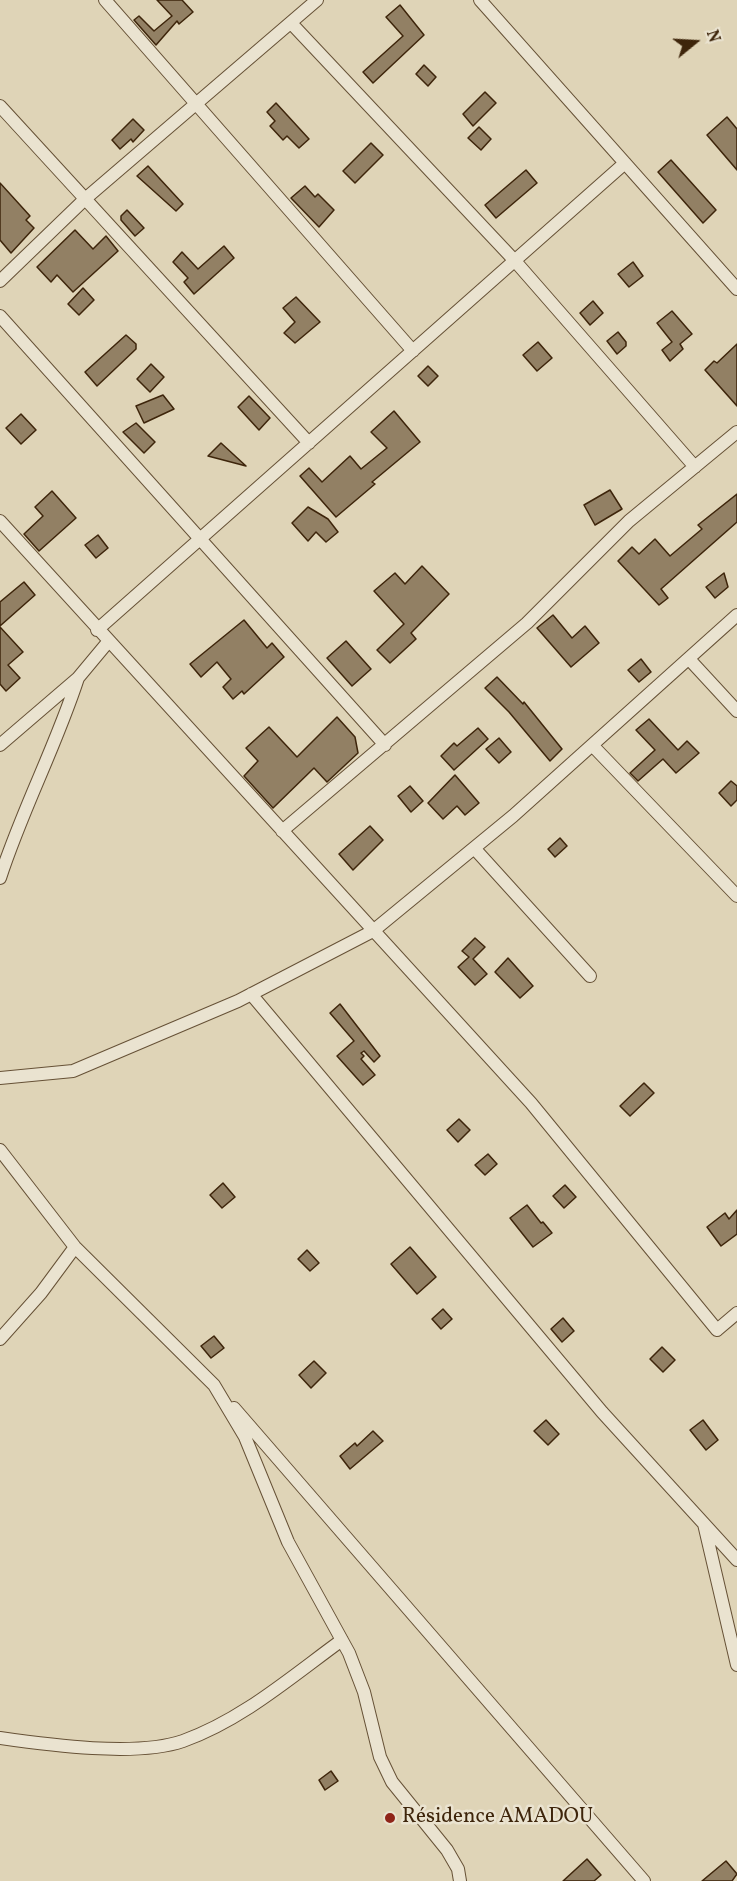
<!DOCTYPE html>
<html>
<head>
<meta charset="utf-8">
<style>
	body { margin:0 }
	#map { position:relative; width:737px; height:1881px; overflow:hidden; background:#dfd4b7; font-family:Vollkorn,serif }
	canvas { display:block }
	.north { position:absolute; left:665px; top:12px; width:60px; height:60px; -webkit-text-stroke:4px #eae3d0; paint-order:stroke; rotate:72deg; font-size:16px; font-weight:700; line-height:24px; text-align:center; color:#3e250b }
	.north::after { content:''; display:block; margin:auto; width:21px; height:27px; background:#3e250b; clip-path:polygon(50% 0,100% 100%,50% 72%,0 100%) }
</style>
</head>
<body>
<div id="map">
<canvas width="737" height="1881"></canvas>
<div class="north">N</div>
</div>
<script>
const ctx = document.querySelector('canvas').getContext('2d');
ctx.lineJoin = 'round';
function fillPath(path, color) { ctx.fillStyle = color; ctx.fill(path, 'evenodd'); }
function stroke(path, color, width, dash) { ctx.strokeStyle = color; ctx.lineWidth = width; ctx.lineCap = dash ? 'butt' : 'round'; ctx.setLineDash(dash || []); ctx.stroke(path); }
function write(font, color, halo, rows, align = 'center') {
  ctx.font = font + ' Vollkorn,serif'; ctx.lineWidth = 5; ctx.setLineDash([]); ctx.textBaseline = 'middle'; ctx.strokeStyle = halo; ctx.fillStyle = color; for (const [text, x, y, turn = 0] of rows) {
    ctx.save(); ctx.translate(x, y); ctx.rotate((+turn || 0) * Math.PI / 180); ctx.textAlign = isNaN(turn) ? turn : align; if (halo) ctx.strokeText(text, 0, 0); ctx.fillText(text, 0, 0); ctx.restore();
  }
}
const building = new Path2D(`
	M157,0h25l11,12 -14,12 -2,-3 -21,24 -22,-25 5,-4 15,15 18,-15z
	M400,5l24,30 -51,48 -10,-11 40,-36 -17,-19z
	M424,65l12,12 -8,9 -12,-12z
	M485,92l11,11 -23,23 -10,-12z
	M276,103l33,36 -10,9 -12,-12 -4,4 -13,-14 5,-5 -8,-9z
	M727,117l10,12v41l-30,-35z
	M133,119l11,11 -11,12 -2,-3 -11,10 -8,-9z
	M479,127l12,12 -10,11 -13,-12z
	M371,143l12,12 -28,28 -12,-12z
	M671,160l45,50 -13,13 -45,-51z
	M148,166l35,38 -7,7 -39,-35z
	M526,170l11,13 -41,35 -11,-13z
	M0,183l30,33 -4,4 8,8 -23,25 -11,-13z
	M305,186l10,11 3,-3 16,16 -15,17 -28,-29z
	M127,210l17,18 -9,8 -14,-16v-4z
	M75,230l18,19 13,-13 12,15 -45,41 -16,-17 -6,7 -14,-15z
	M224,246l10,12 -40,36 -10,-12 4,-4 -15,-16 9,-10 16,17z
	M633,262l10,14 -14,11 -11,-13z
	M83,288l11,12 -15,15 -11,-11z
	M296,297l24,25 -25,21 -11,-10 11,-11 -12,-14z
	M593,301l10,12 -13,12 -10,-12z
	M672,311l20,23 -12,10 3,5 -13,12 -8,-11 10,-8 -15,-19z
	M618,332l8,10v4l-9,8 -10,-13z
	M126,335l10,9v5l-39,37 -12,-14z
	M538,342l14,16 -15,13 -14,-16z
	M737,344v62l-32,-36 9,-9 3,2z
	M151,364l13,13 -14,15 -13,-13z
	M428,366l10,10 -10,10 -10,-10z
	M163,395l11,14 -30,14 -8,-17z
	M249,396l21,22 -11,12 -21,-23z
	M394,411l26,31 -48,40 3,2 -39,33 -36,-41 9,-8 13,14 28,-26 11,13 26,-21 -16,-16z
	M21,414l15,16 -15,14 -15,-16z
	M136,423l19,19 -11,11 -21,-21z
	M221,443l25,23 -38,-10z
	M610,490l12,19 -27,16 -11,-20z
	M52,491l24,27 -37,33 -15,-17 19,-18 -8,-9z
	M737,494v28l-76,67 7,9 -9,7 -41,-44 14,-14 7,7 16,-15 15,17 32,-27 -4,-4z
	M308,507l20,12 10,13 -12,10 -10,-10 -8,9 -16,-18z
	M98,535l10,13 -12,10 -11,-13z
	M422,566l27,28 -38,39 5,6 -26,24 -13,-13 27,-26 -30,-33 21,-18 10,11z
	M724,573l4,14 -13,11 -9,-11z
	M24,582l11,13 -35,31v-24z
	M553,615l19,23 13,-12 14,17 -28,24 -34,-39z
	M244,620l23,28 5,-5 12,14 -40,37 -2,-3 -9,8 -10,-12 8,-8 -14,-17 -16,15 -11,-13z
	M0,627l23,25 -15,13 12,13 -14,13 -6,-7z
	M346,641l25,28 -19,17 -25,-28z
	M641,659l10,13 -12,10 -11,-12z
	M497,677l26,27 1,-2 38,47 -12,12 -41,-49 -24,-24z
	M337,717l18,20 3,16 -31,29 -13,-14 -41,40 -29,-32 14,-15 -12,-13 23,-21 28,30z
	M649,719l29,31 9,-9 12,12 -23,20 -13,-14 -25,22 -8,-8 25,-23 -19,-20z
	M478,728l10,11 -34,31 -13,-14 13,-13 3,3z
	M499,738l12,14 -12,11 -13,-14z
	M455,775l24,28 -14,12 -8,-9 -14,13 -15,-16z
	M731,781l6,5v14l-6,6 -12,-13z
	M410,786l13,15 -12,11 -13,-16z
	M370,826l13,14 -30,30 -14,-16z
	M560,838l7,8 -12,11 -7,-8z
	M475,938l10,9 -12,12 14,15 -12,11 -17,-18 11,-10 -7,-6z
	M508,958l25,28 -13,12 -25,-26z
	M340,1004l40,52 -6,6 -10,-11 -3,2 3,3 -3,3 14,16 -12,10 -26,-29 17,-15 -24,-28z
	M644,1083l10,10 -24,23 -10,-10z
	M459,1119l11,11 -12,12 -11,-12z
	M488,1154l9,10 -12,11 -10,-10z
	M223,1183l12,14 -13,11 -12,-13z
	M565,1185l11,12 -12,11 -11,-12z
	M527,1205l14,18 2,-1 9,11 -19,14 -23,-29z
	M737,1210v24l-16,12 -14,-19 18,-14 4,6z
	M410,1247l26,30 -19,17 -26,-30z
	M307,1250l12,13 -9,8 -12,-12z
	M443,1309l9,10 -11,10 -9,-10z
	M563,1318l11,13 -12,11 -11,-13z
	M214,1336l10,12 -13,10 -10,-12z
	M662,1347l13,13 -12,12 -13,-13z
	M314,1361l12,12 -15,15 -12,-13z
	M546,1420l13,14 -11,11 -14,-14z
	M703,1420l15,20 -12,10 -16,-20z
	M373,1431l10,10 -33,28 -10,-13 15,-13 2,3z
	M331,1771l7,10 -13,9 -6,-10z
	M587,1859l14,16 -7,6h-31z
	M726,1861l11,13 -5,7h-30z`);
const street = new Path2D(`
	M105,0l308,351
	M480,0l257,289
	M291,23l224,238 180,206
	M0,106l309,337
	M0,281l85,-82 232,-199
	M0,316l385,429
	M0,521l531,582 186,227 20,-17
	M97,630l528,-467
	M689,659l48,52
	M0,745l78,-67 30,-36
	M592,745l145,151
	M282,831l245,-208 102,-102 108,-89
	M474,848l116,128
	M0,878c22,-68 56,-132 78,-200
	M251,994l351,418 135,148
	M0,1078l73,-7 165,-70 135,-70 140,-115 224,-201
	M0,1150l75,97 139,138 31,52 43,105 61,111 15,39 16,65 12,25 55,68 11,19 2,12
	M0,1339l41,-46 34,-46
	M234,1408l410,473
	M704,1524l33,141
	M0,1738c49,7 137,19 183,3 59,-21 108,-64 159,-101`);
const markers = [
	[390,1818,6,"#8f2418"]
];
const poiNames = [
	["Résidence AMADOU",402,1818]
];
fillPath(building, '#928064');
stroke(building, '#3e250b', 1.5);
stroke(street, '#665136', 14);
stroke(street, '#eae3d0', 12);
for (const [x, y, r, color] of markers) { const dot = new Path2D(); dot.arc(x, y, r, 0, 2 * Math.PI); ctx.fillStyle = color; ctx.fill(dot); stroke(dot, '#eae3d0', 2); }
write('21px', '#3e250b', '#eae3d0', poiNames, 'left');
</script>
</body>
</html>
